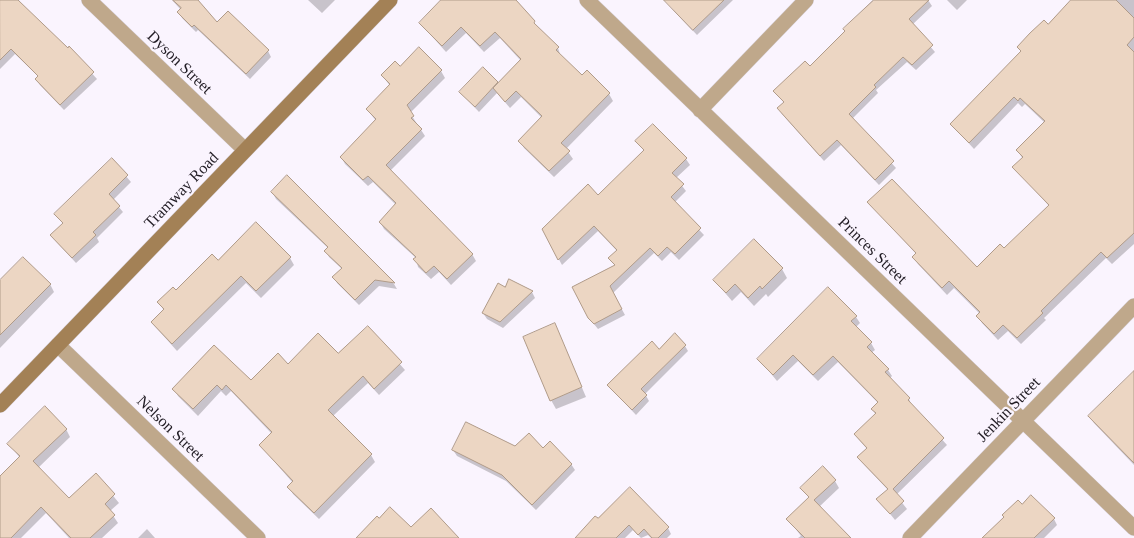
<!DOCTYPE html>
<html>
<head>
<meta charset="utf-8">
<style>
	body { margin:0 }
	canvas { display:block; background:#faf4fe }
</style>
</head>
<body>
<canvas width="1134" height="538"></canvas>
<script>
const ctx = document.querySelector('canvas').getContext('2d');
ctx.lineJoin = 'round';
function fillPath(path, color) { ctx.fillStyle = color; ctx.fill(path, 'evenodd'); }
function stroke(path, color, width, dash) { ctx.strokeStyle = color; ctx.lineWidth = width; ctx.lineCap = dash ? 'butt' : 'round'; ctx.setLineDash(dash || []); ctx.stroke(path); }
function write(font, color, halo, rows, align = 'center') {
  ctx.font = font + ' "Times New Roman",serif'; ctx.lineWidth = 4.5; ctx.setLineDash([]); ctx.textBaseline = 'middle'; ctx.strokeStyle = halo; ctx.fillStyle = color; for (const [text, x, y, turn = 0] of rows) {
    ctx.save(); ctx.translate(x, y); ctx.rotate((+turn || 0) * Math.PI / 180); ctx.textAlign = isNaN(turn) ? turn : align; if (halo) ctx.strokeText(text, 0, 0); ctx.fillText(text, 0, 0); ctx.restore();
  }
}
const shadow = new Path2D(`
	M0,0h6l62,49 1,-1 28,31 -33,31 -24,-25 -4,-6 3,-2 -24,-23 -15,15z
	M172,0h24l21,23 51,28 3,6 -21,22 -52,-49 -2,2 -14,-14 -3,-6 2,-2z
	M308,0h27l-13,13z
	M440,0h72l46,48 3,9 21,20 27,17 4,7 -47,48 7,10 -19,18 -30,-29 -4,-7 22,-23 -21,-21 -11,11 -13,-15 -18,19 -19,-20 23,-23 15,15 23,-23 -21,-23 -16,14 -18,-19 -20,19 -26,-29 21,-21z
	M668,0h65l-36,35 -22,-23z
	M873,0h55l4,6 -20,19 23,27 -19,18 -9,-8 -31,28 2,3 -26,26 44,49 -17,17 -38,-40 -17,16 -42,-47 -3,-5 5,-6 -9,-12 35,-23 36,-36 -2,-3z
	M947,0h20l-10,10z
	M1073,0h61v244l-22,20 -6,-6 -62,60 2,2 -25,24 -13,-13 -10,9 -16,-17 -4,-7 2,-2 -26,-26 -7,7 -29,-31 -4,-6 3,-3 -48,-53 108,66 27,-18 45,-44 -35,-39 9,-8 -6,-9 28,-27 -20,-19 -3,3 -4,-4 -44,46 -23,-25z
	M400,68l41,3 4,7 -35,35 15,23 -35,35 82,83 4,7 -25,24 -12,-13 -8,7 -13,-12 -2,-9 -32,-29 -4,-7 16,-17 -23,-23 -5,4 -23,-22 -4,-7 35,-36 -9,-12 23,-23 -8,-11z
	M637,141l49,18 4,6 -14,13 10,13 -12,12 30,32 -25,25 -8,-8 -9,9 -8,-8 -41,40 12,22 -27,14 -9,-11 26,-52 -5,-8 7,-7 -19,-20 -36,34 -19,-35 55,-34 46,-45z
	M112,160l19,22 -18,18 10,12 -26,26 2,4 -23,21 -25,-27 12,-12 -7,-10z
	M287,177l107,107 3,5 -18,-3 -20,19 -22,-22 -3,-6 8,-8 -13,-12 -3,-6 2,-3 -52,-49 -4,-7z
	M290,258l4,7 -33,33 -15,-15 -69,68 -25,-28 12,-12 -5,-9 59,-41z
	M782,269l5,9 -19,19 -2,-3 -12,12 -13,-14 -9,9 -18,-21z
	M0,282l50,2 4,8 -54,56z
	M506,289l26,3 3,6 -32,30 -16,-9 -4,-6z
	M856,317l4,6 -4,4 15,16 4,7 -4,3 17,17 4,6 -2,2 19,21 3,7 35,39 -51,50 11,14 -12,11 -17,-21 10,-9 -30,-32 9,-9 -12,-14 21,-20 -4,-6 6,-6 -40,-41 -20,19 -20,-20 -21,20 -18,-22z
	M368,328l37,42 -26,25 -11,-12 -35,33 38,39 4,7 -56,57 -26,-25 -4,-7 4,-4 -33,-38 12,-11 -41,-43 -5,5 -5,-5 -23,25 -20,-20 -4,-7 77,-7 37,-17 50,-11z
	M559,334l27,63 -30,12 -5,-9z
	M685,346l3,5 -43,43 4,7 -13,14 -28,-30 51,-35z
	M1134,373v92l-40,-42 -5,-7z
	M66,429l4,8 -32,31 31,32 27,-25 23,28 -9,8 8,12 -16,15h-33l-23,-25 -25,25h-21v-60l20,-20 -11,-14z
	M515,448l28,2 28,14 4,6 -39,40 -30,-29 -49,-25 -4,-6z
	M835,481l4,7 -20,19 30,31h-51l3,-2 -13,-17 21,-21 -7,-10z
	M630,489l38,39 3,6 -4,4h-16l-3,-3 -7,3 -8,-8 -8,8h-49z
	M1022,506l32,13 3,6 -13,13h-61z
	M147,529l8,9h-17z`);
const building = new Path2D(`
	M0,0h18l50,48 1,-2 25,26 -34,33 -25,-26 3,-3 -27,-27 -11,11z
	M173,0h25l19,22 11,-11 41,39 -23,24 -52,-49 -2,2 -15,-15 4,-4z
	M441,0h75l19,21 -1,2 25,24 -3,3 26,25 5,-5 23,23 -49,50 9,8 -21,20 -31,-30 24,-25 -26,-25 -11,11 -12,-14 28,-29 -26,-27 -15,14 -19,-19 -19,19 -23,-23z
	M664,0h60l-31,30z
	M874,0h55l-20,19 24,26 -21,20 -9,-8 -29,28 2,2 -27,27 45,47 -19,19 -38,-40 -17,16 -43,-48 7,-6 -11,-11 32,-30 5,5 35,-35 -2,-2z
	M1071,0h45l18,18v19l-7,8 7,7v181l-27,25 -6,-6 -60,59 2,2 -26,25 -14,-13 -9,9 -18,-18 4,-4 -31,-31 -7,7 -30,-31 4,-4 -49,-51 25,-23 85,88 23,-23 4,4 45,-43 -37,-38 11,-10 -7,-7 29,-29 -25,-23 -2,3 -4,-4 -45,46 -19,-19 71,-73 -4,-4 13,-14 14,-13 4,4z
	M419,47l23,23 -35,35 7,11 -3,2 11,11 -36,36 87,89 -26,25 -13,-13 -8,7 -13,-14 3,-2 -37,-35 17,-19 -28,-27 -5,4 -23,-23 36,-38 -10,-10 24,-25 -9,-9 14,-14 5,5z
	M483,67l15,15 -23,25 -16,-15z
	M653,124l34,34 -15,15 12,11 -13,13 30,31 -26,26 -8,-7 -9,9 -8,-8 -40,38 12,23 -28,15 -6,-6 -16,-31 43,-22 -7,-7 9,-8 -23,-24 -36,34 -16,-31 46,-45 10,11 46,-45 -9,-9z
	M112,158l16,17 -19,19 11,12 -27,26 3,3 -24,23 -22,-23 13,-12 -9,-9z
	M287,175l108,108 -20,-3 -20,20 -23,-23 10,-9 -18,-17 4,-4 -57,-55z
	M256,222l35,35 -35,34 -15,-15 -69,68 -21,-22 13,-13 -7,-7 16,-15 3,3 36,-36 6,6z
	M754,239l29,29 -21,21 -2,-3 -12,12 -13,-14 -9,9 -13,-13z
	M23,257l28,27 -51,51v-55z
	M509,279l24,12 -33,31 -18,-9 16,-30 7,4z
	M828,287l29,29 -6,5 21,21 -5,5 22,22 -4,3 25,26 -2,2 36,38 -51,51 11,12 -14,13 -14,-15 12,-10 -31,-32 10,-9 -13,-14 22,-21 -5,-4 7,-7 -45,-46 -20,19 -20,-20 -20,20 -16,-16z
	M555,323l27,64 -32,14 -27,-64z
	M368,326l34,36 -28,27 -11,-13 -35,34 44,44 -58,59 -27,-26 6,-6 -34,-36 13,-13 -46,-47 -4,5 -5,-5 -24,24 -21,-20 42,-44 37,35 27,-27 10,11 30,-31 20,20z
	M675,333l11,12 -45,44 6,6 -15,15 -25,-25 45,-44 7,8z
	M1134,371v92l-46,-47z
	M45,406l22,23 -34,32 36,37 27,-25 19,21 -10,10 10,11 -25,23h-19l-30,-31 -30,31h-11v-62l20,-20 -13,-12z
	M466,422l49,24 14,-13 14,15 7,-7 22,23 -40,41 -30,-30 -50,-25z
	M823,466l13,14 -22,20 37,38h-46l-19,-19 23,-22 -9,-9z
	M630,487l39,40 -11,11h-6l-8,-9 -6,6 -9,-10 -13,13h-41l20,-22 3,2z
	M1031,495l24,23 -21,20h-52l22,-21 -2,-2 16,-15 4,4z
	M390,507l21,20 20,-19 28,30h-103l21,-22 2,2z`);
const street = new Path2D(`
	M89,0l156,150
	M587,0l547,528
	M700,110l106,-110
	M58,345l200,193
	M910,538l224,-232`);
const secondary = new Path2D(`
	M0,405l390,-405`);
const streetNames = [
	["Dyson Street",179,63,44],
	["Tramway Road",182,191,-46],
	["Princes Street",872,251,44],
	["Jenkin Street",1009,410,-46],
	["Nelson Street",170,429,44]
];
fillPath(shadow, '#0003');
fillPath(building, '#ecd6c3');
stroke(building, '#b09b89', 1);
stroke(street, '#d7d2db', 16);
stroke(secondary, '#d7d2db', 16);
stroke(street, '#bfa88b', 15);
stroke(secondary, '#a38156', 15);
write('16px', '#221d25', '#faf4fe', streetNames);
</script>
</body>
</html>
